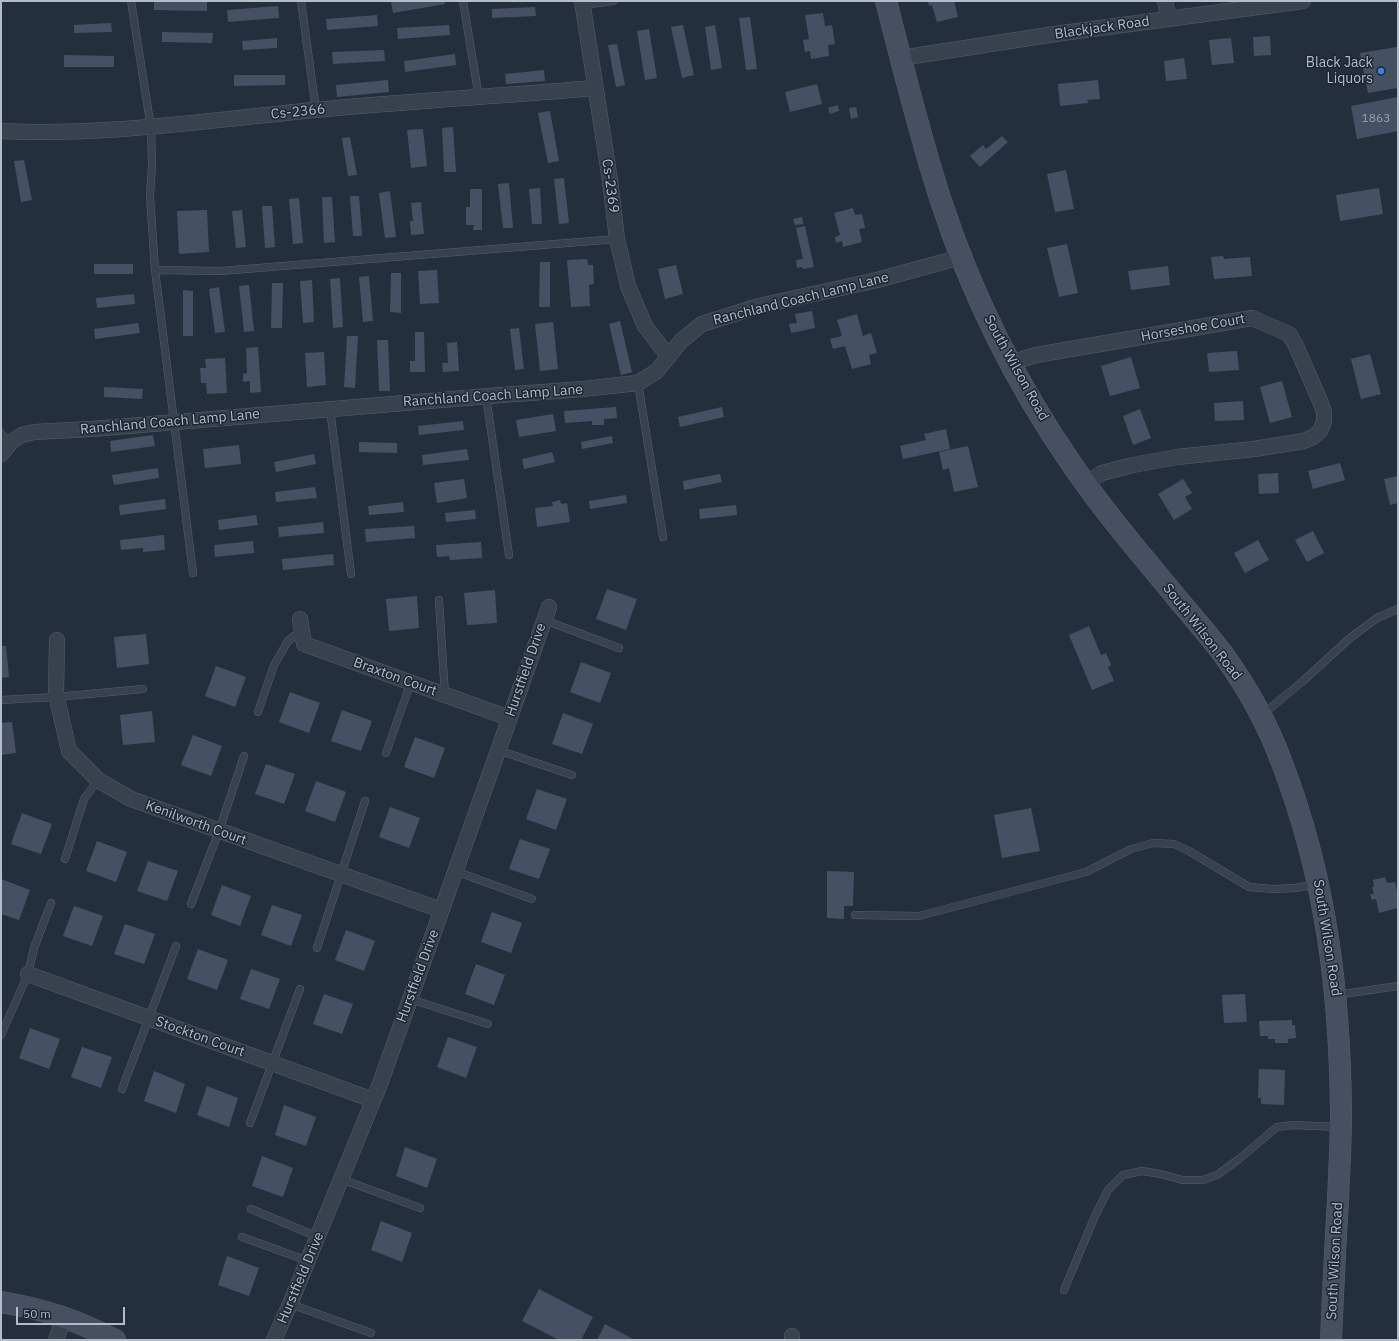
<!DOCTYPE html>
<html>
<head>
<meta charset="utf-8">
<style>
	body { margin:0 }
	#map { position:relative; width:1399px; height:1341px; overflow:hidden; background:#242f3e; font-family:"IBM Plex Sans",sans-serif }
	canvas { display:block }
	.frame { position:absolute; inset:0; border:2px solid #b4bcc9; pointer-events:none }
	.scale { position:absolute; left:16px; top:1307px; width:109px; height:18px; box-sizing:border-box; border:2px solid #b4bcc9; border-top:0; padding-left:5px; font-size:12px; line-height:14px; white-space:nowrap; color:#b4bcc9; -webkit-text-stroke:3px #1d2633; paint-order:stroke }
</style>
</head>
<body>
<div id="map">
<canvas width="1399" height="1341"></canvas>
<div class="frame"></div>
<div class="scale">50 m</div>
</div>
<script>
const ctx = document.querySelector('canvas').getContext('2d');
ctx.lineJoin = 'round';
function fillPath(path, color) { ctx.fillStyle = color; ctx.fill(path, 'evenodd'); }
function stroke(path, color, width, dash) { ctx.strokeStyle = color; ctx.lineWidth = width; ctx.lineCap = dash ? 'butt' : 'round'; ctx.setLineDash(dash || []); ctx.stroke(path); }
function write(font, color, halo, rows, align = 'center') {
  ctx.font = font + ' "IBM Plex Sans",sans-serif'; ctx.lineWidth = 3; ctx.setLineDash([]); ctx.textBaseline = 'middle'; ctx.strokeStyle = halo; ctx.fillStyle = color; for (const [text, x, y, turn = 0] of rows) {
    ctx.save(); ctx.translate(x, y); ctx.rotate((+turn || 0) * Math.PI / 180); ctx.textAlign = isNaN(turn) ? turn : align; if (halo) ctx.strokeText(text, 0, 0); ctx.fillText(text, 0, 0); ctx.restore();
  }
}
const building = new Path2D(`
	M154,1h53v10l-53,-1z
	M391,1h53l1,3 -52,9z
	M928,1h26l4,16 -21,5 -5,-17 -3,1z
	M278,6l1,12 -51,4 -1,-12z
	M535,7l1,9 -44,2v-9z
	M823,13l2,13 7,-1 3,19 -7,1 1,11 -18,3 -1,-8 -5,1 -2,-12 6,-1 -4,-24z
	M377,15l1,11 -51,4 -1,-11z
	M750,17l7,52 -11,1 -7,-52z
	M111,23l1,9 -38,1v-8z
	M449,25l1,10 -52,4 -1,-11z
	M683,25l11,50 -12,3 -11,-51z
	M715,25l7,43 -11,2 -6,-43z
	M649,29l8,49 -12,2 -8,-49z
	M162,32l51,1 -1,10 -50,-1z
	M1270,36l1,19 -17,1 -1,-19z
	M277,38v10l-34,2 -1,-9z
	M1231,38l3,25 -22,2 -3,-25z
	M617,44l8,41 -9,2 -8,-42z
	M1397,47l1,7v34l-30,5 -8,-40z
	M384,50l1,11 -52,3 -1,-12z
	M455,54l1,11 -51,7 -1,-11z
	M64,55l50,1v11h-50z
	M1184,58l3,21 -21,2 -2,-20z
	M544,70l1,11 -39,3 -1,-10z
	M234,75h51v10l-51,1z
	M388,80l1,12 -52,5 -1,-12z
	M1098,80l2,19 -13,1 1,3 -28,3 -2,-22z
	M817,84l5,20 -32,8 -5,-20z
	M1398,97v34l-41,8 -6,-33z
	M838,105l1,6 -9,3 -2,-6z
	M856,107l2,10 -7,2 -2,-11z
	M550,111l9,50 -11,2 -10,-50z
	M453,127l3,45h-12l-2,-44z
	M423,129l4,37 -16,2 -4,-38z
	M1002,136l6,6 -28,25 -10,-11 13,-11 3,4z
	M350,137l7,38 -9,1 -6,-38z
	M24,160l8,40 -11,2 -7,-41z
	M1066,170l8,39 -19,3 -8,-38z
	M564,178l5,45 -10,1 -5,-45z
	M509,183l4,45h-10l-5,-44z
	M540,188l2,36h-10l-3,-35z
	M1379,188l4,26 -43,7 -4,-26z
	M470,189h12v41h-9l1,-5h-8v-18h4z
	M390,191l6,46 -11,1 -6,-45z
	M350,196h9l3,40h-9z
	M322,197h10l3,45 -11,1z
	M299,198l4,45 -10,1 -4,-45z
	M421,202l3,32 -13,1 -1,-14h3l-2,-18z
	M262,206h10l3,41 -10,1z
	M853,208l2,7 7,-1 3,14 -6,1 3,13 -19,5 -1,-6 -6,2 -1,-6 5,-2 -6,-22z
	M207,210l2,42 -30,2 -2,-43z
	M242,210l4,37 -10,1 -4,-37z
	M802,217l1,7 -8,1 -2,-6z
	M805,226l9,41 -11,2 -1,-2 -5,1 -1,-8 7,-1 -7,-31z
	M1067,244l11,49 -19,4 -12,-49z
	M1223,256l1,3 26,-2 2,19 -38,3 -3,-22z
	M587,259l1,6h5l1,19 -5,1 1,21 -19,1 -4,-47z
	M540,262h10v45h-11z
	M94,264h39v10h-39z
	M676,265l7,29 -18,5 -7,-30z
	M1168,266l2,19 -39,5 -3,-19z
	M437,270l2,33 -19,1 -2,-33z
	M391,273h10v40l-11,-1z
	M369,276l4,45 -10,1 -4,-45z
	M340,278l3,49 -10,1 -3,-49z
	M312,280l2,42 -11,1 -3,-42z
	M272,283h11l-1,45h-11z
	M249,285l5,46 -10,1 -5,-46z
	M219,287l6,45 -10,1 -6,-44z
	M183,290l10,1v45h-10z
	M134,294l1,10 -38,4 -1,-10z
	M812,311l3,17 -24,5 -2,-9 8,-1 -2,-9z
	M857,314l6,22 8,-3 6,20 -8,2 2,9 -19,5 -7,-23 -12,3 -3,-10 12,-3 -5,-16z
	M620,321l12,51 -11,3 -12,-51z
	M553,322l5,47 -18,2 -5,-47z
	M138,323l2,10 -45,6 -1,-10z
	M519,328l5,41 -9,1 -5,-41z
	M415,332h9l1,40h-15v-11h5z
	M347,336h11l-3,52 -11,-1z
	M377,340h11l2,51h-11z
	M457,342l2,29 -16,1 -1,-9h6l-1,-20z
	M258,347l3,45 -11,1v-12l-7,1v-8l4,-1 -1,-25z
	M1237,351l2,19 -30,2 -2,-19z
	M324,352l2,33 -19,2 -2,-34z
	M1370,354l11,40 -20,5 -10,-40z
	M1131,357l9,31 -30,8 -9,-30z
	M225,358l2,35 -20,1 -1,-11h-5l-1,-15h6l-1,-9z
	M1282,381l10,36 -22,6 -10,-36z
	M104,387l39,2 -1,10 -38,-2z
	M1243,401l1,19 -29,1 -1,-18z
	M616,407l1,11 -13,1v6h-12v-4l-27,2 -1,-12z
	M722,407l2,10 -44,10 -2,-10z
	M1140,409l11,29 -18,7 -10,-29z
	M553,414l3,17 -37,6 -3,-17z
	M463,421l1,9 -45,5 -1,-9z
	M946,429l4,20 -47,10 -3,-13 26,-6 -2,-6z
	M153,435l2,11 -44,6 -1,-11z
	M612,436l1,7 -31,6 -1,-7z
	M359,442l38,1v10l-38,-1z
	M239,445l2,19 -36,4 -2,-19z
	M968,446l10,41 -24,5 -5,-24 -6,2 -4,-18z
	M467,449l2,11 -46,5 -1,-10z
	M552,452l3,10 -31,7 -2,-10z
	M314,454l2,10 -40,8 -2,-10z
	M1340,463l5,17 -32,9 -5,-18z
	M158,468l1,10 -45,7 -2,-10z
	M1278,473l1,20 -20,1 -1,-20z
	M720,474l2,8 -38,8 -1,-9z
	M1398,476v27l-8,2 -6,-26z
	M464,479l3,19 -30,5 -3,-20z
	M1183,479l9,14 -7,4 7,12 -18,11 -16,-26z
	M315,487l2,11 -41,4 -1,-10z
	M626,495l1,8 -37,6 -1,-8z
	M165,499l1,10 -46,6 -1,-10z
	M560,500l1,4 6,-1 3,19 -33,5 -2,-19 18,-2 -1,-4z
	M403,502l1,10 -35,3 -1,-9z
	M736,505l1,10 -37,4 -1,-10z
	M475,510l1,9 -30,3 -1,-9z
	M256,515l2,10 -39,5 -1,-10z
	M323,522l1,11 -45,4 -1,-10z
	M414,526l1,12 -49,4 -1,-13z
	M1313,531l11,22 -17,9 -12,-22z
	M164,535l1,15 -22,2v-4l-22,2 -1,-10z
	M1258,540l11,20 -24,13 -11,-20z
	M253,541l1,12 -39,4 -1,-12z
	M481,542l1,16 -32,2 -1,-4 -12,1 -1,-12z
	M333,554l1,11 -51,5 -1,-11z
	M607,589l30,10 -11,31 -30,-11z
	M495,590l2,33 -30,2 -3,-32z
	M417,596l2,32 -30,3 -3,-32z
	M1089,626l12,29 5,-2 5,12 -3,2 6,14 -22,9 -23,-55z
	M146,634l3,30 -32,4 -3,-31z
	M1,646h5l3,31 -8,1z
	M581,662l30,11 -11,30 -30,-11z
	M216,666l30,11 -11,30 -30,-11z
	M290,692l30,11 -11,30 -30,-11z
	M342,710l30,11 -11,30 -30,-10z
	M152,711l3,31 -32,3 -3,-30z
	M563,713l30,11 -11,30 -30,-10z
	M12,722l4,31 -15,2v-32z
	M193,735l29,11 -11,30 -30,-11z
	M415,737l30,11 -11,30 -30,-11z
	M266,764l29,10 -11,30 -29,-10z
	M316,781l30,11 -11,30 -30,-11z
	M537,789l30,10 -11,31 -30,-11z
	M390,807l30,11 -11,30 -30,-11z
	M1031,808l9,43 -38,7 -8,-43z
	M22,813l30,11 -11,30 -30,-10z
	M520,839l30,10 -11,30 -30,-10z
	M97,841l30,11 -11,30 -30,-11z
	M148,861l30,10 -11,30 -30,-10z
	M827,871l27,1 -1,34h-9v13l-17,-1z
	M1385,877l2,6 8,-1 3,13v13l-19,5 -3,-14 -4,1 -2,-6h4l-2,-7h2l-1,-7z
	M1,879l29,11 -11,30 -18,-6z
	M222,885l29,11 -11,30 -29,-11z
	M272,905l30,10 -11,31 -30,-11z
	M74,906l29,10 -11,30 -29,-10z
	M492,912l30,11 -11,30 -30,-11z
	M125,924l30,10 -11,30 -30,-10z
	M346,930l29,11 -11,30 -29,-11z
	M198,949l30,11 -11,30 -30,-11z
	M476,964l29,11 -11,30 -29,-11z
	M251,969l29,10 -11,30 -29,-10z
	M324,994l29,10 -11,30 -29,-10z
	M1245,994l2,28 -23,1 -2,-28z
	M1292,1020v5h3l1,13 -8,1v4h-13v-4h-7v-3h-8l-1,-15z
	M30,1028l30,11 -11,30 -30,-11z
	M448,1037l29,10 -11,31 -29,-11z
	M82,1047l30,10 -11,31 -30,-11z
	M1259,1069l26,1 -1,35 -23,-1v-6h-3z
	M154,1071l31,13 -9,29 -32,-12z
	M207,1086l31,12 -9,29 -32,-12z
	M284,1105l32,12 -10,29 -31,-11z
	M405,1147l32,12 -10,29 -31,-12z
	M262,1156l31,12 -10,29 -31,-11z
	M381,1221l31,12 -10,29 -31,-12z
	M227,1256l32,12 -10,28 -31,-11z
	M539,1289l54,28 -12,23h-22l-37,-19z
	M605,1324l30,16h-38z`);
const lane = new Path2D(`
	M131,1l20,127 1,37 -2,31 5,74 38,303
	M301,1l15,109
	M463,1l16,97
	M583,5l30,-4
	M155,270l66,1 396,-32
	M638,383l25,154
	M486,396l23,159
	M330,409l21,165
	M1,433l8,11
	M439,600l6,95
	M544,620l75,28
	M1,700l55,-3 87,-8
	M258,712l16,-47 14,-24 14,-11
	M1263,714l40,-33 47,-43 27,-20 21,-9
	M498,750l74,25
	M386,753l25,-71
	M65,859l19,-60 14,-19
	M455,871l77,28
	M191,904l28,-73 25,-75
	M855,915l64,1 167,-44 45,-23 22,-6 21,1 15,7 60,36 24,2 22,-1 22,-4
	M317,948l48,-147
	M1336,995l62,-9
	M410,999l78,25
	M1,1035l27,-61 6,-26 17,-45
	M122,1089l54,-143
	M250,1123l50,-134
	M341,1179l79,29
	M251,1209l67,28
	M242,1237l66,24
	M1064,1290l31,-74 13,-26 15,-15 19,-4 19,3 21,6h21l14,-5 22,-16 38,-32 17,-2 45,2
	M290,1304l81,29`);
const street = new Path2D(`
	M582,1l28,179 7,59 5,21 6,26 17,40 23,30
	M1165,1l4,18
	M901,58l154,-24 248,-33
	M1,131c105,5 209,-11 314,-21 93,-9 187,-14 280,-22
	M1010,363l26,-8 216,-37 37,16 7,12 24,55 4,11v10l-4,9 -7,6 -9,4 -50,8 -77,8 -44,8 -31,8 -16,11
	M1,454l11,-13 10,-6 12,-3 58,-3 397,-33 94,-7 55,-6 19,-12 24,-30 21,-17 57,-18 118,-26 84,-23
	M300,619l4,25 205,74
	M57,640l-1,54 13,57 29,29 33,19 310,111
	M28,974l345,126
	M792,1336v4
	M56,1340l8,-22
	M274,1340l16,-36 90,-220 169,-477`);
const secondary = new Path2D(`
	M886,1c17,66 33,132 54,197 31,95 76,186 133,268 30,44 65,85 99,126 17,21 35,41 51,62 24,33 45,71 59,109 44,115 58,229 59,351 0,29 -2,58 -3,87 -3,47 -5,93 -7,139
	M1,1302c39,6 79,19 114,38`);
const markers = [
	[1381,71,4,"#3f7fe0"]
];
const numberNames = [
	["1863",1376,119]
];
const streetNames = [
	["Blackjack Road",1102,28,-8],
	["Cs-2366",298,112,-6],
	["Cs-2369",610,186,82],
	["Ranchland Coach Lamp Lane",801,299,-14],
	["Horseshoe Court",1193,328,-10],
	["South Wilson Road",1016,368,61],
	["Ranchland Coach Lamp Lane",493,396,-4],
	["Ranchland Coach Lamp Lane",170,422,-5],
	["South Wilson Road",1202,632,52],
	["Hurstfield Drive",526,670,-71],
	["Braxton Court",395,677,20],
	["Kenilworth Court",196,823,20],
	["South Wilson Road",1327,938,81],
	["Hurstfield Drive",418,976,-70],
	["Stockton Court",200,1037,20],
	["South Wilson Road",1335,1261,-87],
	["Hurstfield Drive",301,1278,-67]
];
const poiNames = [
	["Black Jack",1373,63],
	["Liquors",1373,79]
];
fillPath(building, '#455162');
stroke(lane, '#565f6c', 8);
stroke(street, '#565f6c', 16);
stroke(secondary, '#565f6c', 22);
stroke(lane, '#38414e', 7);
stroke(street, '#38414e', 15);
stroke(secondary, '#465061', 21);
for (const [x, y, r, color] of markers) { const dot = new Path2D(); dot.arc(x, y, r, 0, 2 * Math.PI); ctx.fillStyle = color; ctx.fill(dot); stroke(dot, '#1d2633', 1.5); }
write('12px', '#98a1af', null, numberNames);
write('14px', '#b4bcc9', '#1d2633', streetNames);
write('14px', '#b4bcc9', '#1d2633', poiNames, 'right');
</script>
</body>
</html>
